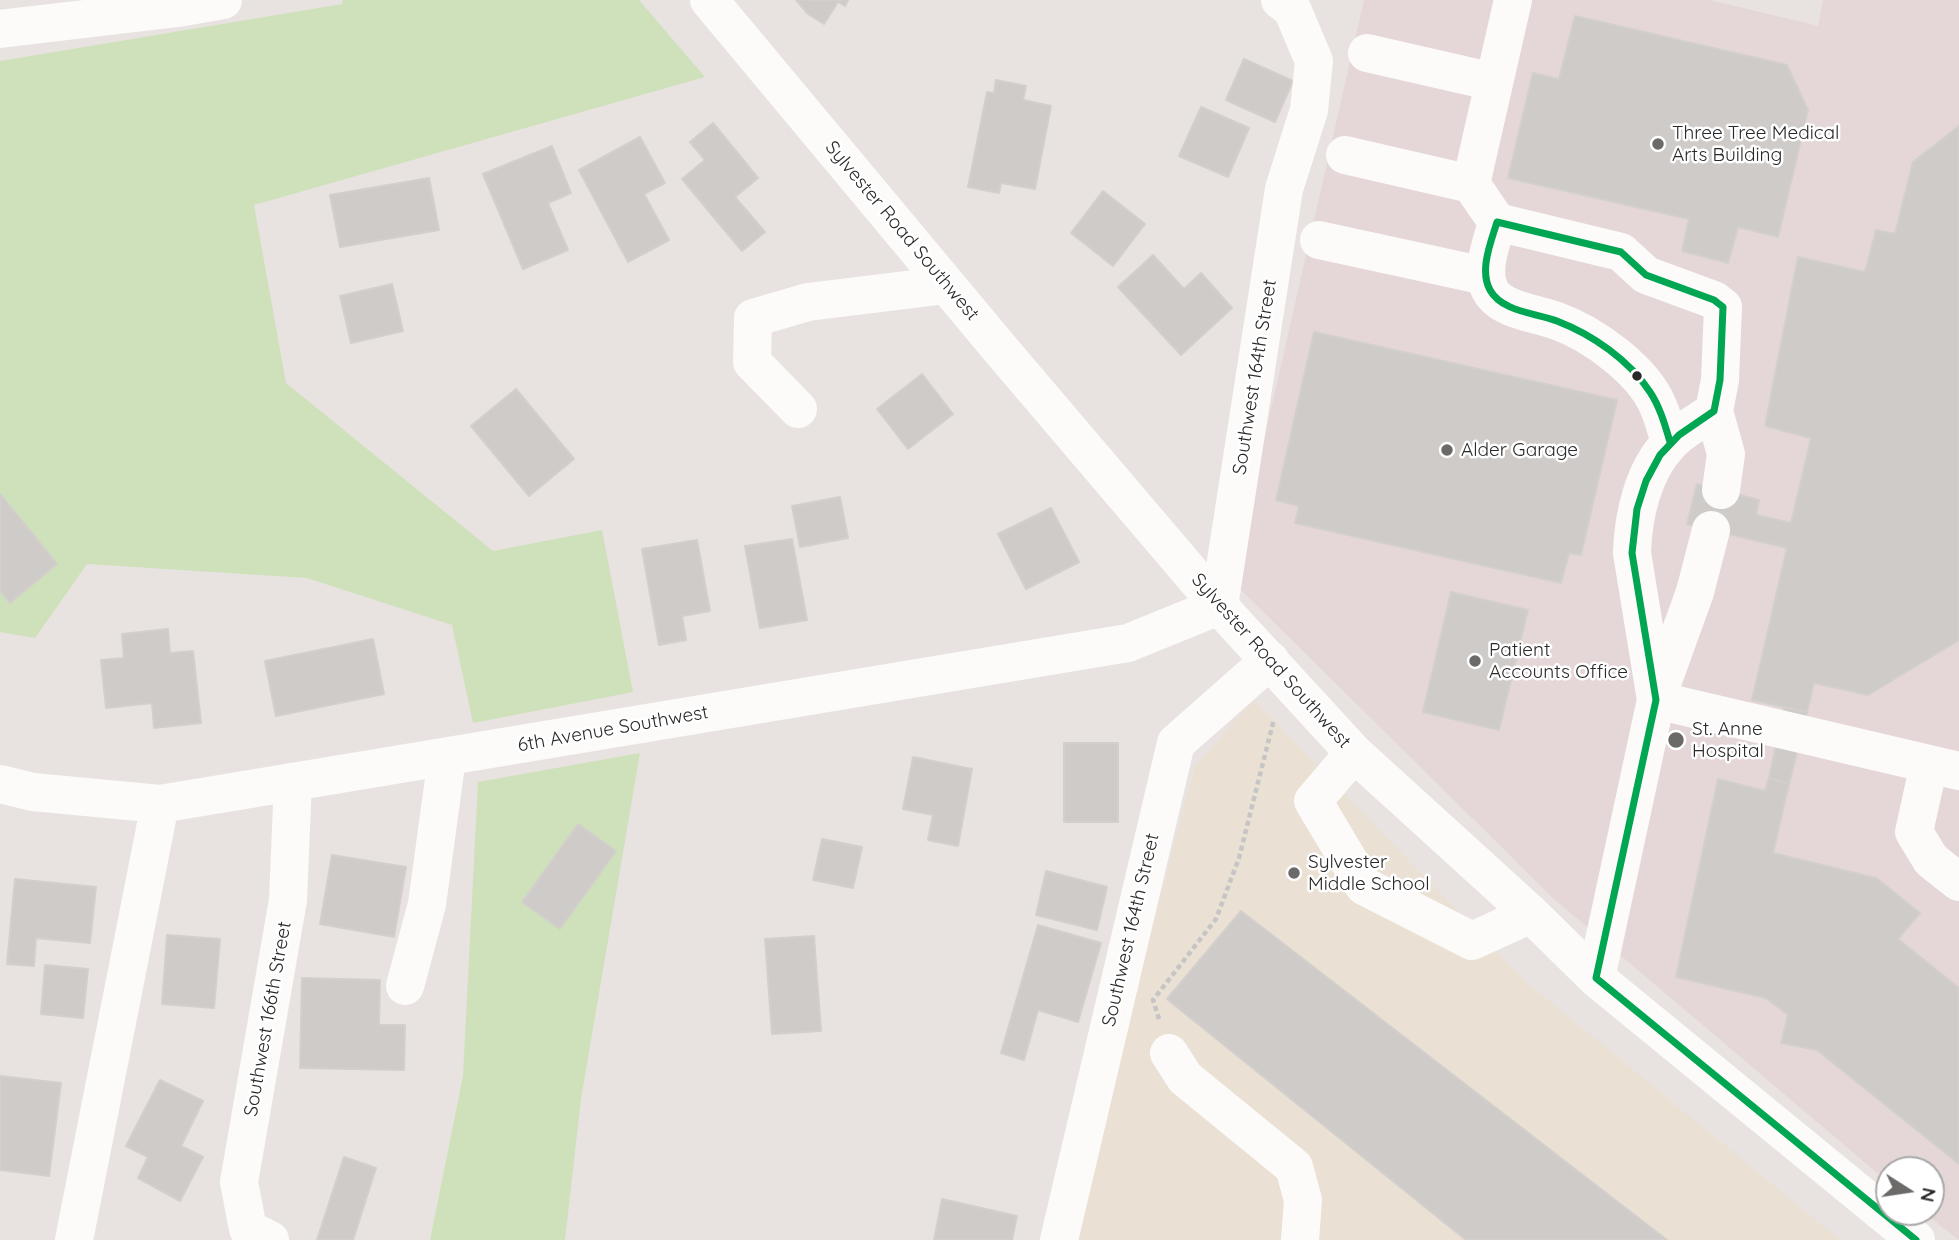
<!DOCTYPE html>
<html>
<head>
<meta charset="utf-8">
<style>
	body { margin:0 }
	#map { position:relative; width:1959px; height:1240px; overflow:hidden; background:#e8e3e0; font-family:Quicksand,sans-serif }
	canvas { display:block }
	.north { position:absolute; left:1875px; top:1156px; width:70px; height:70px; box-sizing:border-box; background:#fff; border:2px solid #a9a9a9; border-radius:50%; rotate:102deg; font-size:19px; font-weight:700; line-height:28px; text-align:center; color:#292929 }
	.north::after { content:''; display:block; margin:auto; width:24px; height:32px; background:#6c6a69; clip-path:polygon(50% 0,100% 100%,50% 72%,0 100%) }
</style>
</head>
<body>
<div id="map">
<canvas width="1959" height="1240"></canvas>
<div class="north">N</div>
</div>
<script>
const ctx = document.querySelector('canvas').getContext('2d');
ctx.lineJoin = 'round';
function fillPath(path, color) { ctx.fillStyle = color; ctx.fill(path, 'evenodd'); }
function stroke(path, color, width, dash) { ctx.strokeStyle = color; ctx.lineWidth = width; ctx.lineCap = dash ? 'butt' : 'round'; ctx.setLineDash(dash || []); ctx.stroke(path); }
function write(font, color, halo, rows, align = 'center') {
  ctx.font = font + ' Quicksand,sans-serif'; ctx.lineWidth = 5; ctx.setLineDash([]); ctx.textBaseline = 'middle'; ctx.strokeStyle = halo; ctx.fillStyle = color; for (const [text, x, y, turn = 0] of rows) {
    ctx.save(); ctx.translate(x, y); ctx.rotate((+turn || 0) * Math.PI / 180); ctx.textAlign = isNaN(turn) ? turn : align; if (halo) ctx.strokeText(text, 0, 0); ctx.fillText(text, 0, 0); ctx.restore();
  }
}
const education = new Path2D(`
	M1254,700l270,280 316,260h-762l59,-255 58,-219z`);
const medical = new Path2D(`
	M1364,0h346l108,26 5,-26h136v1240l-36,-28h8v-42h-42v13l-335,-284 -322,-318z`);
const green = new Path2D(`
	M343,0h296l66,77 -451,128 32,178 207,168 109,-21 31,162 -160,31 -21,-98 -145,-47 -220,-14 -52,74 -35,-6v-571l342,-57z
	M640,753l-59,346 -16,141h-135l33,-164 15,-294z`);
const building = new Path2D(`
	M796,0h52l-3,6 -7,-4 -14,22 -16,-10z
	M1575,16l212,49 21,45 -30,127 -40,-10 -10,36 -46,-12 7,-32 -181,-41 25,-105 26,6z
	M1244,59l49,22 -18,41 -49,-22z
	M996,80l30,6 -3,14 28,6 -16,83 -34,-6 -2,10 -31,-6 19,-95 7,1z
	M1201,107l48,21 -21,49 -49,-21z
	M713,123l45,55 -23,19 30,35 -23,19 -60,-72 23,-19 -15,-18z
	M1959,126v514l-91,55 -54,-12 -7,29 -55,-12 35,-152 -100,-24 10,-40 62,16 -3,15 35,8 20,-85 -46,-12 33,-169 67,15 11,-42 19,4 18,-72z
	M640,137l25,46 -21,11 25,46 -41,22 -49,-92z
	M552,146l19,47 -23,10 20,47 -45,19 -40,-95z
	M429,178l10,52 -99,17 -10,-52z
	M1103,191l42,33 -32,42 -42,-33z
	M1153,255l31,34 17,-16 31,35 -51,47 -63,-68z
	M392,284l11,47 -52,12 -11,-47z
	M1314,332l303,68 -36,155 -12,-2 -8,30 -266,-60 4,-17 -23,-6z
	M922,374l31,40 -45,35 -31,-40z
	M516,389l58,70 -45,37 -58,-70z
	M0,494l57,70 -47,39 -10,-12z
	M840,497l8,41 -48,9 -8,-41z
	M1051,508l28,54 -53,27 -28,-55z
	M792,539l15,81 -47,8 -15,-82z
	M697,540l13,71 -28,5 4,24 -27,5 -17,-96z
	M1451,592l77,18 -29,120 -76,-18z
	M168,629l2,24 23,-2 8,72 -47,5 -2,-25 -46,5 -5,-48 23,-2 -2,-24z
	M373,639l11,55 -108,22 -11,-55z
	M1784,708l23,4 -18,72 -20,-6z
	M1064,743h54v79h-54z
	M913,757l59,12 -14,77 -30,-6 5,-25 -30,-6z
	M1769,778l20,6 -16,69 103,25 44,35 -22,26 61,49v176l-142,-114 -36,-7 7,-28 -22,-17 -90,-21 42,-198 47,12z
	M578,824l38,27 -56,78 -38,-27z
	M822,839l40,8 -9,41 -40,-8z
	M332,855l74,12 -12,70 -74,-13z
	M1046,871l61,16 -10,43 -61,-15z
	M15,879l81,8 -6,56 -54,-5 -2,28 -27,-2z
	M1241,911l426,329h-201l-299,-241z
	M1038,925l63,18 -23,79 -40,-12 -14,50 -23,-7z
	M167,935l53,4 -6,69 -52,-4z
	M814,936l7,95 -49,3 -7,-95z
	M45,965l43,4 -5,49 -42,-4z
	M302,978l78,2 -1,45h26l-1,45 -104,-2z
	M0,1076l61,7 -12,93 -49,-6z
	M160,1080l43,21 -22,45 22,11 -23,44 -42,-23 10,-21 -22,-11z
	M344,1157l32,11 -23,72h-36z
	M942,1199l75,17 -5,24h-78z`);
const path = new Path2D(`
	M1159,1019l-6,-19 63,-81 23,-61 35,-139`);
const minor = new Path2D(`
	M709,0l292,350 218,256 135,147 177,161 65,64 320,262
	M0,29l178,-21 45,-8
	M1367,53l127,29
	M1345,155l126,29 42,-184
	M1471,184l26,38 124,30 25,23 68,25 9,7 -3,73 -6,31c-14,10 -34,20 -45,33 -26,27 -36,72 -37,109l24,147 -60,278
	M1497,222c-5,20 -17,48 -7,68 11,21 47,23 67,31 36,13 86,49 101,85 5,11 8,24 12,36
	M1319,240l166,36
	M798,409l-46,-47 1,-44 55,-16 138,-17
	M1714,411l12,43 -5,36
	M1711,530l-16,62 -39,108 303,71
	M1219,606l65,-417 25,-79 5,-49 -22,-52 -12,-9
	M1354,753l-41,48 51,85 108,55 59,-27
	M1929,764l-15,68 17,28 28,22
	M0,784l33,8 127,12 968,-161 91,-37
	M405,986l22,-82 20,-147
	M1169,1053l16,25 109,89 9,33 -3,40
	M74,1240l86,-436
	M270,1240l-22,-11 -9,-47 49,-282 5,-118
	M1059,1240l117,-497 94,-83`);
const bus1 = new Path2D(`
	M1670,442c-5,-17 -10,-35 -20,-50 -21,-32 -57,-57 -93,-71 -21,-8 -55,-9 -67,-31 -11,-20 1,-48 7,-68l124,30 25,23 68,25 9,7 -3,73 -6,31 -35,24 -19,20 -14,26 -9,28 -5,44 24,147 -60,278 320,262`);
const markers = [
	[1658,144,7,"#6c6a69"],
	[1637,376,6,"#292929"],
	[1447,450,7,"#6c6a69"],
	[1475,661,7,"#6c6a69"],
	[1676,740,9,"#6c6a69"],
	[1294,873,7,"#6c6a69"]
];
const poiNames = [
	["Three Tree Medical",1672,133],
	["Arts Building",1672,155],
	["Alder Garage",1461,450],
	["Patient",1489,650],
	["Accounts Office",1489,672],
	["St. Anne",1692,729],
	["Hospital",1692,751],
	["Sylvester",1308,862],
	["Middle School",1308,884]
];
const streetNames = [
	["Sylvester Road Southwest",902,231,50],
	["Southwest 164th Street",1255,377,-81],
	["Sylvester Road Southwest",1271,661,48],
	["6th Avenue Southwest",613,729,-10],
	["Southwest 164th Street",1131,930,-77],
	["Southwest 166th Street",268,1019,-80]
];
fillPath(education, '#eae0d4');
fillPath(medical, '#e5d7d7');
fillPath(green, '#cee1ba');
fillPath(building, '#cecbc9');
stroke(building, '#d2cfcc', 2);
stroke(path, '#c6c5c5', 4.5, [5, 3.5]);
stroke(minor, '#fcfbfa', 38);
stroke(bus1, '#00a651', 7);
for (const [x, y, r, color] of markers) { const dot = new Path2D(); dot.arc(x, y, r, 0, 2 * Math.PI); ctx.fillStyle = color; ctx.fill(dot); stroke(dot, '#fff', 2.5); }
write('19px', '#292929', '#fff', poiNames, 'left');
write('19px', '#292929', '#fff', streetNames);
</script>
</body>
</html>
